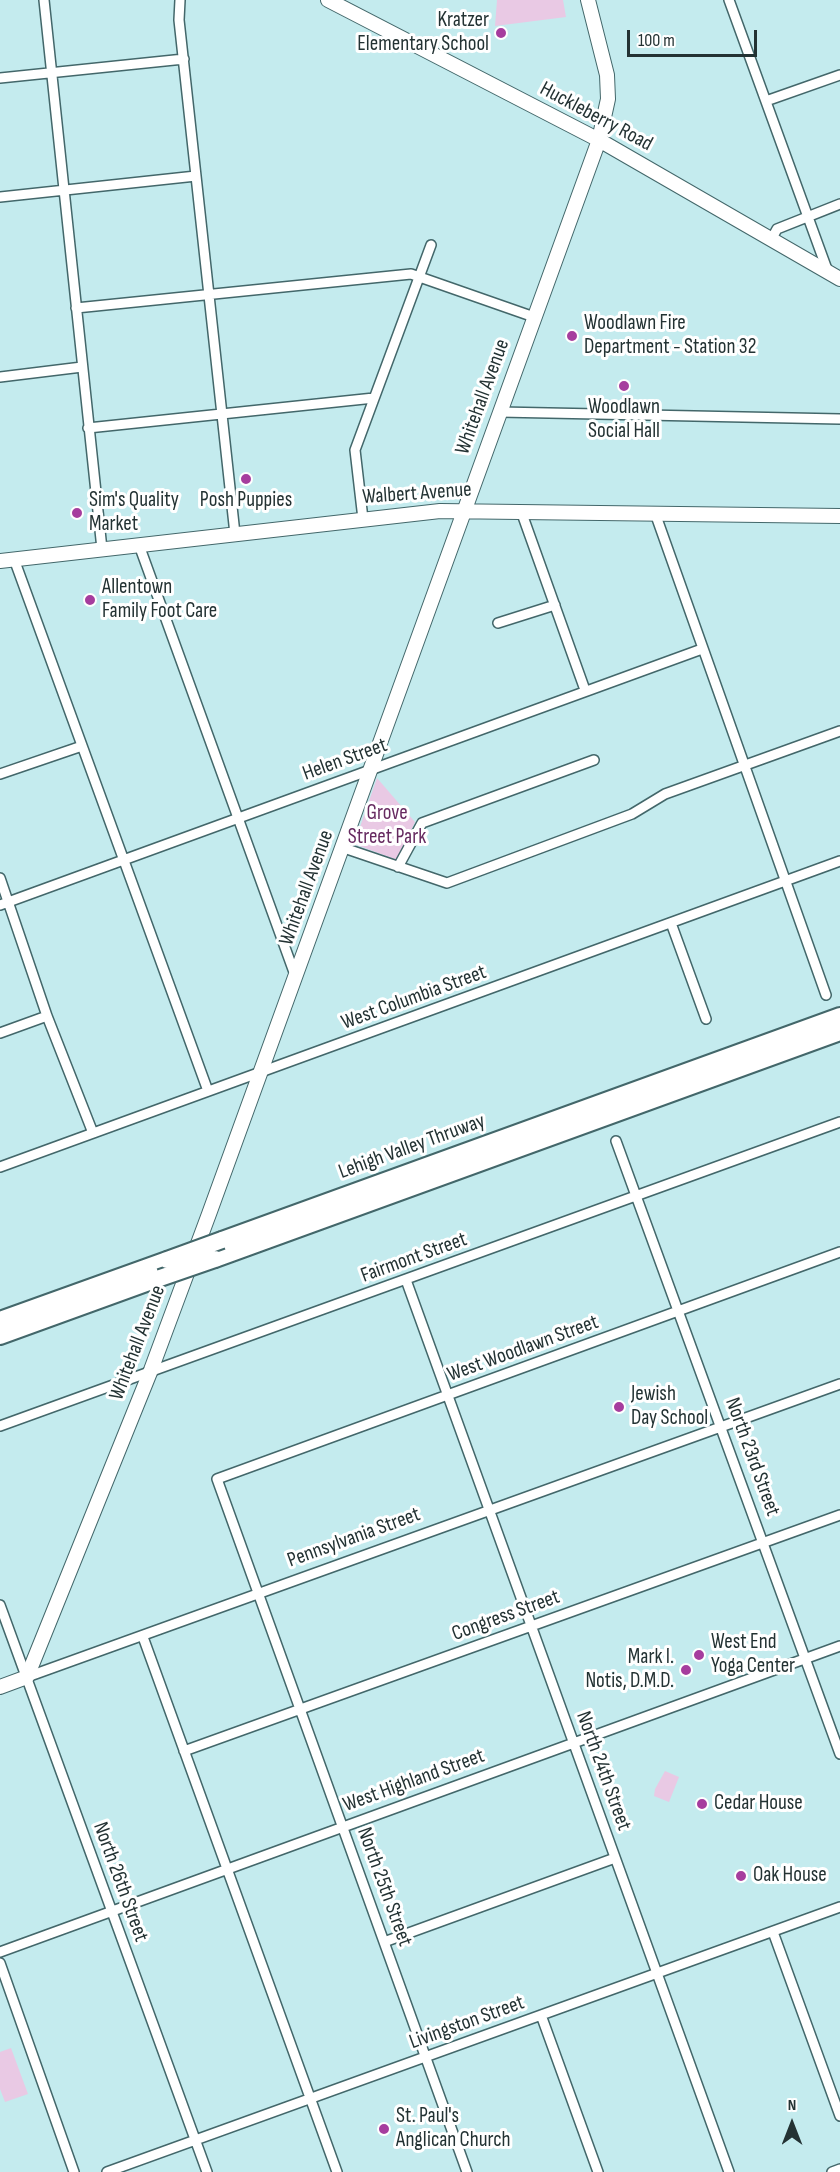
<!DOCTYPE html>
<html>
<head>
<meta charset="utf-8">
<style>
	body { margin:0 }
	#map { position:relative; width:840px; height:2172px; overflow:hidden; background:#c4ebee; font-family:"Sofia Sans Condensed",sans-serif }
	canvas { display:block }
	.north { position:absolute; left:762px; top:2094px; width:60px; height:60px; -webkit-text-stroke:4px #fff; paint-order:stroke; rotate:0deg; font-size:16px; font-weight:700; line-height:24px; text-align:center; color:#233233 }
	.north::after { content:''; display:block; margin:auto; width:21px; height:27px; background:#233233; clip-path:polygon(50% 0,100% 100%,50% 72%,0 100%) }
	.scale { position:absolute; left:627px; top:30px; width:130px; height:27px; box-sizing:border-box; border:3px solid #233233; border-top:0; padding-left:8px; font-size:18px; line-height:21px; white-space:nowrap; color:#233233; -webkit-text-stroke:4px #fff; paint-order:stroke }
</style>
</head>
<body>
<div id="map">
<canvas width="840" height="2172"></canvas>
<div class="north">N</div>
<div class="scale">100 m</div>
</div>
<script>
const ctx = document.querySelector('canvas').getContext('2d');
ctx.lineJoin = 'round';
function fillPath(path, color) { ctx.fillStyle = color; ctx.fill(path, 'evenodd'); }
function stroke(path, color, width, dash) { ctx.strokeStyle = color; ctx.lineWidth = width; ctx.lineCap = dash ? 'butt' : 'round'; ctx.setLineDash(dash || []); ctx.stroke(path); }
function write(font, color, halo, rows, align = 'center') {
  ctx.font = font + ' "Sofia Sans Condensed",sans-serif'; ctx.lineWidth = 6; ctx.setLineDash([]); ctx.textBaseline = 'middle'; ctx.strokeStyle = halo; ctx.fillStyle = color; for (const [text, x, y, turn = 0] of rows) {
    ctx.save(); ctx.translate(x, y); ctx.rotate((+turn || 0) * Math.PI / 180); ctx.textAlign = isNaN(turn) ? turn : align; if (halo) ctx.strokeText(text, 0, 0); ctx.fillText(text, 0, 0); ctx.restore();
  }
}
const green = new Path2D(`
	M497,0h66l3,17 -71,9z
	M377,778l38,44 -18,38 -43,-16z
	M665,1771l14,6 -10,25 -15,-6 1,-7z
	M11,2048l17,46 -23,8 -5,-13v-37z`);
const street = new Path2D(`
	M44,0l58,549
	M180,0l-1,20 56,514
	M729,0l99,272
	M0,78l184,-19
	M766,101l74,-26
	M0,197l196,-21
	M771,240l6,-11 63,-25
	M76,308l335,-34 123,43
	M0,377l82,-10
	M500,412l340,7
	M88,428l286,-30
	M521,511l64,179
	M655,513l171,482
	M363,519l-8,-69 76,-205
	M139,545l156,430
	M14,559l194,532
	M498,623l57,-18
	M0,774l82,-28
	M344,848l103,35 185,-69 33,-20 175,-63
	M398,867l24,-44 172,-63
	M0,878l47,138 46,117
	M0,905l702,-256
	M671,923l35,96
	M0,1033l47,-17
	M616,1141l224,613
	M0,1167l840,-306
	M406,1280l323,892
	M0,1426l840,-304
	M0,1605l207,567
	M143,1637l194,535
	M27,1677l813,-293
	M184,1751l656,-236
	M773,1932l67,184
	M384,1942l231,-84
	M0,1952l840,-306
	M0,1963l74,209
	M541,2015l57,157
	M107,2172l733,-265
	M467,2172l-250,-693 623,-227
	M832,2172l8,-3`);
const secondary = new Path2D(`
	M328,0l271,140 241,139
	M0,561l440,-50 400,5
	M0,1687l27,-10 124,-307 58,-156 390,-1074 9,-41 -1,-24 -19,-75`);
const highway = new Path2D(`
	M222,1240l618,-224
	M215,1259l625,-227
	M0,1320l167,-60
	M0,1336l160,-58`);
const highwayBridge = new Path2D(`
	M167,1260l55,-20
	M160,1278l55,-19`);
const markers = [
	[501,33,6,"#a63d9e"],
	[572,336,6,"#a63d9e"],
	[624,386,6,"#a63d9e"],
	[246,479,6,"#a63d9e"],
	[77,513,6,"#a63d9e"],
	[90,600,6,"#a63d9e"],
	[619,1407,6,"#a63d9e"],
	[699,1655,6,"#a63d9e"],
	[686,1670,6,"#a63d9e"],
	[702,1804,6,"#a63d9e"],
	[741,1876,6,"#a63d9e"],
	[384,2129,6,"#a63d9e"]
];
const poiNames = [
	["Kratzer",489,21,"right"],
	["Elementary School",489,45,"right"],
	["Woodlawn Fire",584,324],
	["Department - Station 32",584,348],
	["Woodlawn",624,408,"center"],
	["Social Hall",624,432,"center"],
	["Sim's Quality",89,501],
	["Market",89,525],
	["Posh Puppies",246,501,"center"],
	["Allentown",102,588],
	["Family Foot Care",102,612],
	["Jewish",631,1395],
	["Day School",631,1419],
	["West End",711,1643],
	["Yoga Center",711,1667],
	["Mark I.",674,1658,"right"],
	["Notis, D.M.D.",674,1682,"right"],
	["Cedar House",714,1804],
	["Oak House",753,1876],
	["St. Paul's",396,2117],
	["Anglican Church",396,2141]
];
const streetNames = [
	["Huckleberry Road",596,117,28],
	["Whitehall Avenue",483,397,-70],
	["Walbert Avenue",417,494,-4],
	["Helen Street",345,760,-20],
	["Whitehall Avenue",307,888,-70],
	["West Columbia Street",414,998,-20],
	["Lehigh Valley Thruway",412,1147,-20],
	["Fairmont Street",414,1258,-20],
	["Whitehall Avenue",138,1343,-69],
	["West Woodlawn Street",523,1349,-20],
	["North 23rd Street",752,1457,70],
	["Pennsylvania Street",354,1538,-20],
	["Congress Street",506,1616,-20],
	["North 24th Street",603,1771,70],
	["West Highland Street",414,1781,-20],
	["North 26th Street",120,1882,70],
	["North 25th Street",384,1887,70],
	["Livingston Street",467,2023,-20]
];
const parkNames = [
	["Grove",387,814],
	["Street Park",387,838]
];
fillPath(green, '#e9c9e4');
stroke(street, '#43676a', 12);
stroke(secondary, '#43676a', 16);
stroke(highway, '#43676a', 20);
stroke(street, '#fff', 9);
stroke(secondary, '#fff', 14);
stroke(highway, '#fff', 16);
stroke(highwayBridge, '#43676a', 20, []);
stroke(highwayBridge, '#fff', 16);
for (const [x, y, r, color] of markers) { const dot = new Path2D(); dot.arc(x, y, r, 0, 2 * Math.PI); ctx.fillStyle = color; ctx.fill(dot); stroke(dot, '#fff', 2); }
write('21px', '#233233', '#fff', poiNames, 'left');
write('21px', '#233233', '#fff', streetNames);
write('21px', '#662a60', '#fff', parkNames);
</script>
</body>
</html>
